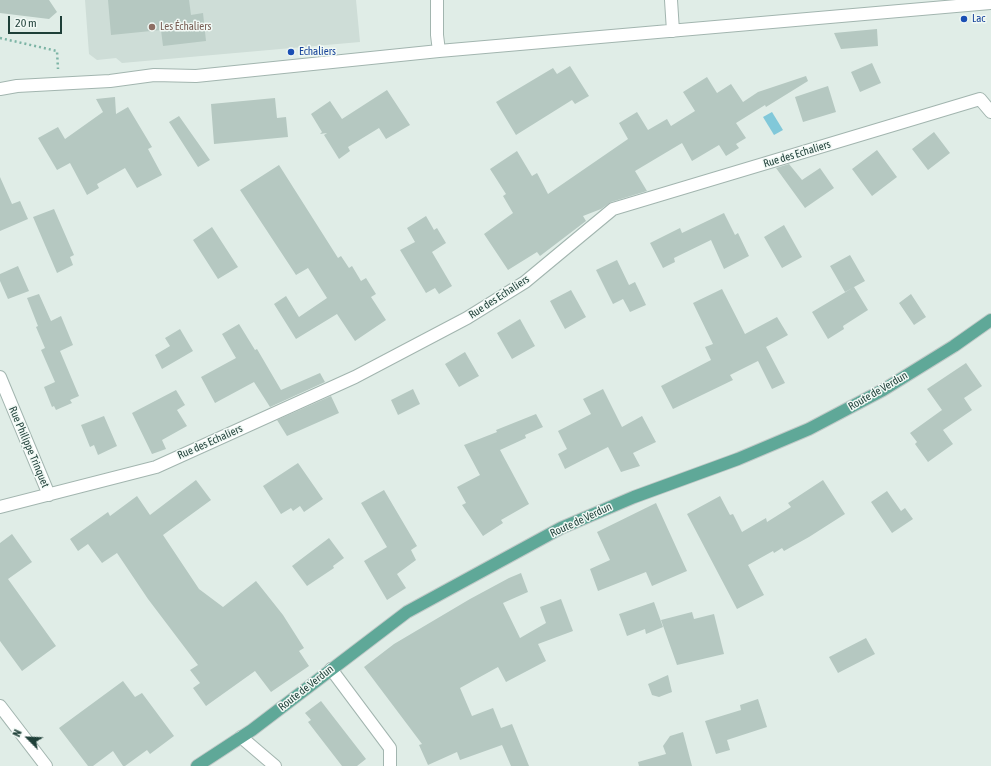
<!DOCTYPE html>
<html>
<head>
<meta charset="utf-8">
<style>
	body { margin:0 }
	#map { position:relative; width:991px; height:766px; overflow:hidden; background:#e0ede7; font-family:"Asap Condensed",sans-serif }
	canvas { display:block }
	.north { position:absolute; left:8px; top:718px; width:40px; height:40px; -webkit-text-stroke:3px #f1f9f5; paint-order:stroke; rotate:294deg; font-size:11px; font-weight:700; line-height:16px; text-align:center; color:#1e3f38 }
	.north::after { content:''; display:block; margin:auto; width:14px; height:18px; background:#1e3f38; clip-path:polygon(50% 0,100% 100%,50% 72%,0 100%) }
	.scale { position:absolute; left:8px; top:16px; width:54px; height:18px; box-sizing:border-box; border:2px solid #1e3f38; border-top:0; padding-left:5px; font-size:12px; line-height:14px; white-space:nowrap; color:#1e3f38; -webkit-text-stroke:3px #f1f9f5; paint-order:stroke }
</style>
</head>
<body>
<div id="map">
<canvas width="991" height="766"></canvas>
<div class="north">N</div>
<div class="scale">20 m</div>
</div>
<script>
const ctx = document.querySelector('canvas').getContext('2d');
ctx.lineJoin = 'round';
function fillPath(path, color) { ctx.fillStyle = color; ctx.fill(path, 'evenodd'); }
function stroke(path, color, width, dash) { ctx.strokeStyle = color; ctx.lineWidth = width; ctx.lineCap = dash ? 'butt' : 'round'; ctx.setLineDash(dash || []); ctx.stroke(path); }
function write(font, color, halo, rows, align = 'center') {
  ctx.font = font + ' "Asap Condensed",sans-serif'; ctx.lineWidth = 3; ctx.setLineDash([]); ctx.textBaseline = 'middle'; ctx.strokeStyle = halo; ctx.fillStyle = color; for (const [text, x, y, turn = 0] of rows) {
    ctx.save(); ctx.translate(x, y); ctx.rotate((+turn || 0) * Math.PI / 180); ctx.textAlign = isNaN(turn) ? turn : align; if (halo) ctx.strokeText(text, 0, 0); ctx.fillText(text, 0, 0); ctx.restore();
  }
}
const built = new Path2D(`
	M85,0h271l4,42 -238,21 -6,-5 -19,2 -8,-6z`);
const water = new Path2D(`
	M772,112l11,18 -9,5 -11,-18z`);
const building = new Path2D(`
	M0,0h49l8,12 -8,7 -49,-6z
	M108,0h81l2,15 12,-2 3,28 -43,5 -2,-16 -50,5z
	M877,29l1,17 -37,3 -7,-16z
	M872,63l9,20 -21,9 -9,-20z
	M570,66l19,30 -14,8 -3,-4 -56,35 -20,-33 57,-34 4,6z
	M806,76l2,5 -42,26 -1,-2 -29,18 10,15 -10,6 3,4 -13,8 -7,-11 -27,16 -10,-18 -47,28 12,20 -36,11 -10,7 -18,7 3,5 -46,35 -3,-4 -29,18 -24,-36 29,-21 -10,-17 3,-2 -16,-25 27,-18 15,25 5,-3 11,21 80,-55 -9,-16 18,-11 11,18 19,-11 4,7 24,-15 -12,-19 24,-15 10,16 14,-9 12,18 15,-10z
	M828,86l8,26 -33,10 -8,-25z
	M387,90l23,35 -24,14 -7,-11 -31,19 2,4 -11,8 -15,-24 3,-2 -7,1 2,-2 -11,-18 19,-13 12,18z
	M115,97l1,17 12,-7 24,40 -4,2 14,26 -25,13 -12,-20 -28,16 2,4 -12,7 -17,-32 -13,7 -19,-32 20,-11 7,12 38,-27 -7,-13z
	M275,98l2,20 9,-1 2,20 -74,7 -3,-40z
	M179,116l31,44 -12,7 -29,-45z
	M934,132l16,21 -22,17 -16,-21z
	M877,150l20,27 -25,19 -20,-27z
	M789,164l13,16 18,-12 14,20 -29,20 -29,-40z
	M279,165l59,93 3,-2 8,12 3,-2 9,15 5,-3 10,16 -5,3 15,23 -31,21 -18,-27 -41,25 -22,-35 12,-8 13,21 28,-19 -19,-30 -12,7 -56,-85z
	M0,177l12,27 8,-3 8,18 -28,12z
	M54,209l20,46 -4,2 3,8 -16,8 -24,-56z
	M724,213l11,22 3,-2 11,23 -25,13 -13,-29 -37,18 1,4 -12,6 -13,-25 30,-15 2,5z
	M426,216l8,14 3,-2 9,15 -14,9 20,34 -13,8 -4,-6 -9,5 -26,-43 15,-8 -8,-14z
	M784,225l18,32 -20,11 -18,-31z
	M212,227l26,40 -20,12 -25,-39z
	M850,255l15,26 -20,11 -15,-26z
	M617,260l12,25 6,-3 11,23 -16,7 -7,-13 -10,5 -17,-34z
	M18,266l11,25 -21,8 -8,-18v-7z
	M854,287l14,23 -25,16 1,3 -16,10 -16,-27z
	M722,289l23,45 32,-17 11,18 -22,12 19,36 -13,6 -14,-28 -28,14 3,5 -60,29 -12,-23 50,-26 -6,-13 8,-3 -20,-41z
	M571,290l15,27 -21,12 -15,-28z
	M39,294l12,27 10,-5 12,29 -13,6 19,45 -9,4 2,3 -16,7 -2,-4 -2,1 -8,-20 11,-5 -14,-32 4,-2 -9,-21 2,-1 -11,-28z
	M911,294l15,23 -12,8 -15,-22z
	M520,319l15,27 -23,13 -15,-26z
	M239,324l16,26 2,-1 24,41 39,-17 5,9 -55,25 -16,-25 -39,21 -14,-26 35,-19 -14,-24z
	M180,329l13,22 -31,18 -7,-14 15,-9 -5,-8z
	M465,352l14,24 -20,11 -14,-23z
	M966,363l16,23 -18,12 8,12 -29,20 10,14 -25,18 -13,-18 2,-2 -7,-9 32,-23 -15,-21z
	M413,389l7,15 -22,11 -7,-15z
	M603,389l19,38 20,-11 14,26 -23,11 7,13 -19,6 -13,-25 -43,22 -7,-15 9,-5 -9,-18 33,-17 -8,-15z
	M176,390l9,15 -8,5 10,16 -25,14 4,9 -14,5 -20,-41z
	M331,396l8,17 -52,23 -10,-16z
	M536,414l7,13 -18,8 1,3 -26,12 29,54 -28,16 2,3 -20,13 -21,-31 4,-2 -9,-16 23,-12 -16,-30 33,-13 -1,-2z
	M104,416l13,30 -19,9 -4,-10 -4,2 -9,-22z
	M298,463l25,36 -19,13 -4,-6 -7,5 -2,-3 -10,6 -18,-28z
	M196,480l15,20 -48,35 36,54 24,18 33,-26 27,34 21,33 -5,3 10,15 -38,26 -16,-21 -49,35 -13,-18 7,-5 -10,-13 8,-5 -50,-66 -31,-46 -15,10 -14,-19 -10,7 -8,-12 38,-27 2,4 27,-20 13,19z
	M823,480l22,34 -36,23 -25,14 -2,-3 -8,5 -1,-2 -25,14 16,30 -27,14 -50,-95 33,-18 10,19 3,-1 9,18 24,-14 1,4 24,-15 -3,-4z
	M384,490l33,56 -6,4 5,10 -19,14 9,14 -19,12 -23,-39 23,-14 -26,-44z
	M887,491l14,20 4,-3 8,11 -21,14 -21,-31z
	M656,503l31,68 -35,15 -6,-14 -48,19 -8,-22 20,-9 -13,-28z
	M12,534l20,28 -24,17 48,67 -34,25 -22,-30v-98z
	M329,538l15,20 -11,8 1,2 -27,18 -15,-20z
	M521,573l7,19 -25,11 17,35 26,-15 -6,-16 21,-8 12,32 -35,13 8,17 -40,21 -8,-15 -38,21 12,28 21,-8 8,20 11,-4 17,42h-18l-9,-21 -42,15 -3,-8 -29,13 -9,-20 3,-1 -58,-77 30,-23 76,-45 39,-21z
	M654,602l9,25 -17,7 -1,-5 -18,7 -8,-22z
	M692,612l2,7 20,-5 10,40 -47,11 -16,-45z
	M866,638l9,16 -37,19 -9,-16z
	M668,675l4,17 -13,5 -7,-2 -4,-11z
	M123,681l12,16 7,-4 32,43 -24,18 -3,-4 -22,16h-2l-10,-15 -20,15h-5l-29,-38z
	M758,699l9,28 -40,13 3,10 -14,4 -11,-33 36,-11 -1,-5z
	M321,701l45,58 -9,7h-15l-34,-44 3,-2 -6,-7z
	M683,732l9,34h-53l-1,-4 28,-8 -3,-8 7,-10z`);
const path = new Path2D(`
	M0,38l57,13 1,18`);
const minor = new Path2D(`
	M437,0v35l2,16
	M671,0l2,31
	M0,89l17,-3 93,-5 44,-6 42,1 243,-25 552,-48
	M0,377l49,118
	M0,507l156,-40 199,-90 112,-59 58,-36 88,-73 367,-110 11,13
	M331,669l59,79v18
	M0,706l46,60
	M241,737l34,29`);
const major = new Path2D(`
	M197,766l55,-36 155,-118 154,-84 73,-31 104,-38 71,-30 74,-39 71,-44 37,-26`);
const markers = [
	[964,19,4,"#1a4fb4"],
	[152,27,4,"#8d6e63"],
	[291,52,4,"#1a4fb4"]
];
const transitNames = [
	["Lac",972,19],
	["Echaliers",299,52]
];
const educationNames = [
	["Les Échaliers",160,27]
];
const streetNames = [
	["Rue des Echaliers",797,154,-17],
	["Rue des Echaliers",499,297,-33],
	["Route de Verdun",878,391,-30],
	["Rue des Echaliers",210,442,-24],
	["Rue Philippe Trinquet",29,447,67],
	["Route de Verdun",581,520,-25],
	["Route de Verdun",306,688,-38]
];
fillPath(built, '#ceddd7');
fillPath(water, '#81c8d9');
fillPath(building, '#b5c8c1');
stroke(minor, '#a2b5af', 14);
stroke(major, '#c0c9c7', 14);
stroke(path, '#7cb4a5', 2.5, [2, 3]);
stroke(minor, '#fff', 12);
stroke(major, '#5fa898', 12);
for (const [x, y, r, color] of markers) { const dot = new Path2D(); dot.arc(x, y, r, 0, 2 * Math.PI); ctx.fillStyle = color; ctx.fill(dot); stroke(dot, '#f1f9f5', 1.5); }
write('11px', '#164399', '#f1f9f5', transitNames, 'left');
write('11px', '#785e54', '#f1f9f5', educationNames, 'left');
write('11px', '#1e3f38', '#f1f9f5', streetNames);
</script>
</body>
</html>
